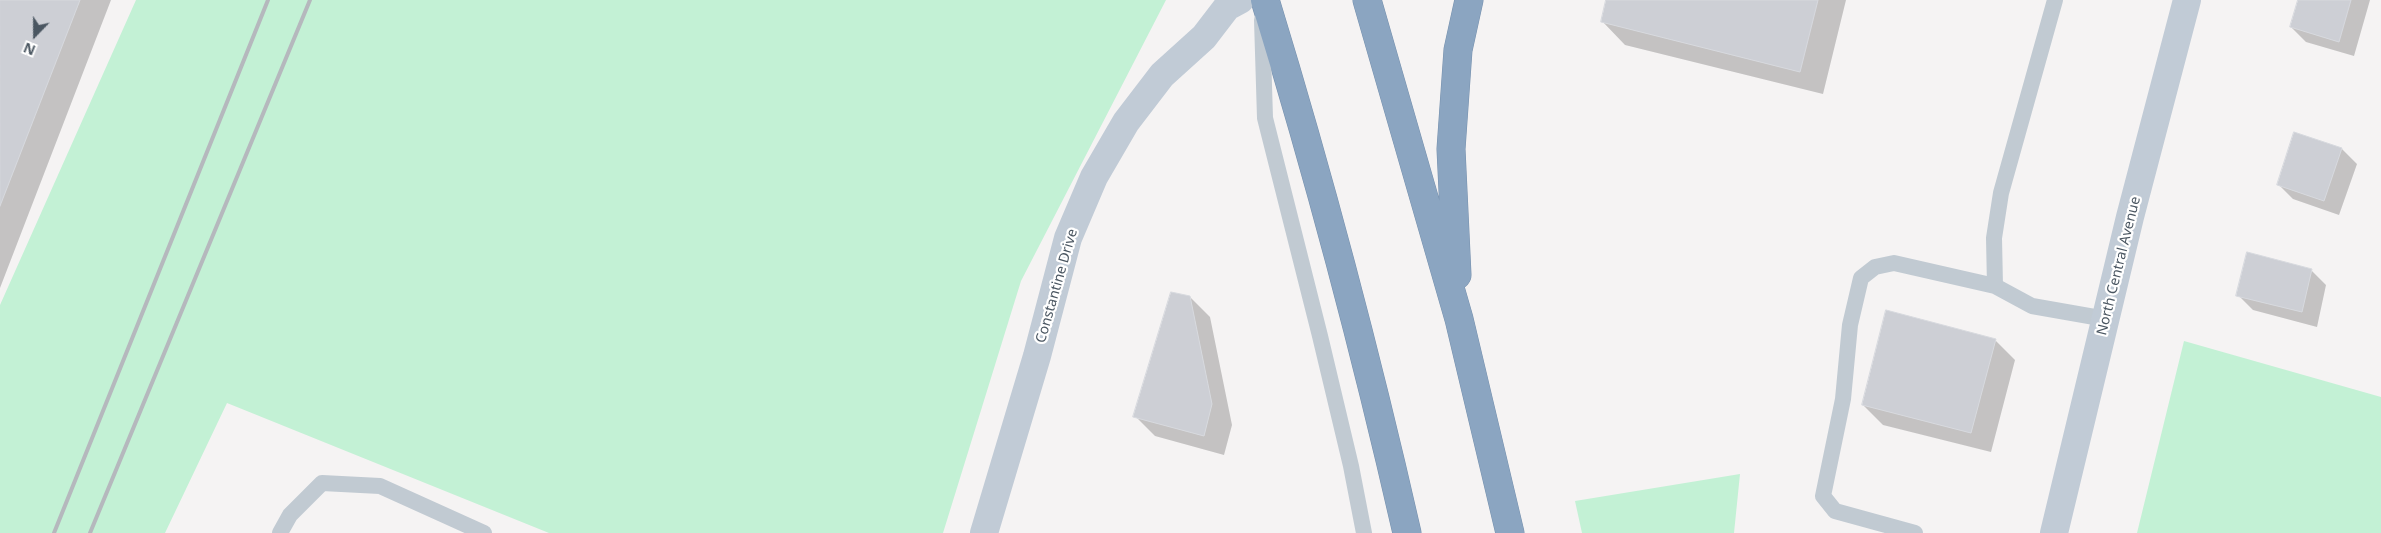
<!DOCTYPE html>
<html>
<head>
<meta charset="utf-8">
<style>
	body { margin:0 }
	#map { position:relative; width:2381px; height:533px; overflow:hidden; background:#f5f3f3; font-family:"Noto Sans",sans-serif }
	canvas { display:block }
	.north { position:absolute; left:10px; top:10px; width:50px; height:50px; -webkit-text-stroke:4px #fff; paint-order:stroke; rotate:202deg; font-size:14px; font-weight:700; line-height:20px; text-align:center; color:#4a5661 }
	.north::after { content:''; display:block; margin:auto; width:18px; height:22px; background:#4a5661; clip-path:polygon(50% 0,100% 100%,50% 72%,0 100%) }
</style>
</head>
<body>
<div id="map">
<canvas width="2381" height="533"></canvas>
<div class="north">N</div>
</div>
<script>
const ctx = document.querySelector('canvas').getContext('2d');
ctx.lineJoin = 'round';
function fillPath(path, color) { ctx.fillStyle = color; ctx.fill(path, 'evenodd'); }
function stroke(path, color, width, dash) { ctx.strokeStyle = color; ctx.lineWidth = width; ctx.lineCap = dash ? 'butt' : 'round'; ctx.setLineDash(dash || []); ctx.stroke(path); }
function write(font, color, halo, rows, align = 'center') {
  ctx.font = font + ' "Noto Sans",sans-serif'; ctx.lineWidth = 4.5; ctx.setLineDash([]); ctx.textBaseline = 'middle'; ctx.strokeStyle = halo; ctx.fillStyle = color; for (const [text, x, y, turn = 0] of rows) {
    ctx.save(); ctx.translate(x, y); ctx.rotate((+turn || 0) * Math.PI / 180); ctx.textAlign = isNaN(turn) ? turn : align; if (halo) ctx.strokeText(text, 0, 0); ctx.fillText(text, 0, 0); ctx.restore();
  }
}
const green = new Path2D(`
	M136,0h1030l-145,281 -78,252h-394l-322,-130 -62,130h-165v-228z
	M2184,341l197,56v136h-244z
	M1740,474l-6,59h-152l-7,-32z`);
const shadow = new Path2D(`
	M0,0h111l-111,288z
	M1608,0h238l-23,94 -198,-49 -23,-24z
	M2299,0h71l-16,56 -48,-14 -15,-15z
	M2342,149l15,15 -18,51 -46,-16 -15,-15z
	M2311,270l15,15 -9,42 -64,-17 -15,-15z
	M1190,297l20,20 22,108 -8,30 -69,-19 -20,-20z
	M1995,340l20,20 -24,92 -108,-27 -20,-20z`);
const building = new Path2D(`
	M0,0h80l-80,206z
	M1606,0h212l-18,72 -199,-50z
	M2298,0h53l-12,42 -49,-15z
	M2294,132l48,16 -18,53 -47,-16z
	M2247,252l65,17 -10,43 -66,-16z
	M1171,292l19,4 22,108 -8,32 -71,-19z
	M1886,310l110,29 -25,94 -109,-28z`);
const lane = new Path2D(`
	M2055,0l-54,193 -7,45 1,48 37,20 74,13
	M1262,20l3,98 55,218 31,130 13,67
	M280,533l10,-18 32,-32 58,3 104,47
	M1915,533l-80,-22 -12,-15 20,-97 7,-74 11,-47 14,-11 19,-4 101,23`);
const secondary = new Path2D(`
	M984,533l53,-177 31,-118 26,-61 32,-55 36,-47 42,-38 23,-30 13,-7
	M2054,533l76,-316 57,-217`);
const highway = new Path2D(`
	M1265,0c54,176 101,353 142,533
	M1367,0l92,319 51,214
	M1457,275l-6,-126 7,-99 11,-50`);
const rail = new Path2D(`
	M54,533l214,-533
	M90,533l220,-533`);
const streetNames = [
	["North Central Avenue",2119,266,-76],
	["Constantine Drive",1057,286,-74]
];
fillPath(green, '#c3f1d5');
fillPath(shadow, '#0003');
fillPath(building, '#cdcfd5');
stroke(building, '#d7d9de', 1);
stroke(highway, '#7690ad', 29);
stroke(lane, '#c1cad2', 16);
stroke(secondary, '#c1cbd6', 28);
stroke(highway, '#8ba5c1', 28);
stroke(rail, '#b5b8bd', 4);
write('14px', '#4a5661', '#fff', streetNames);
</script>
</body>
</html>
